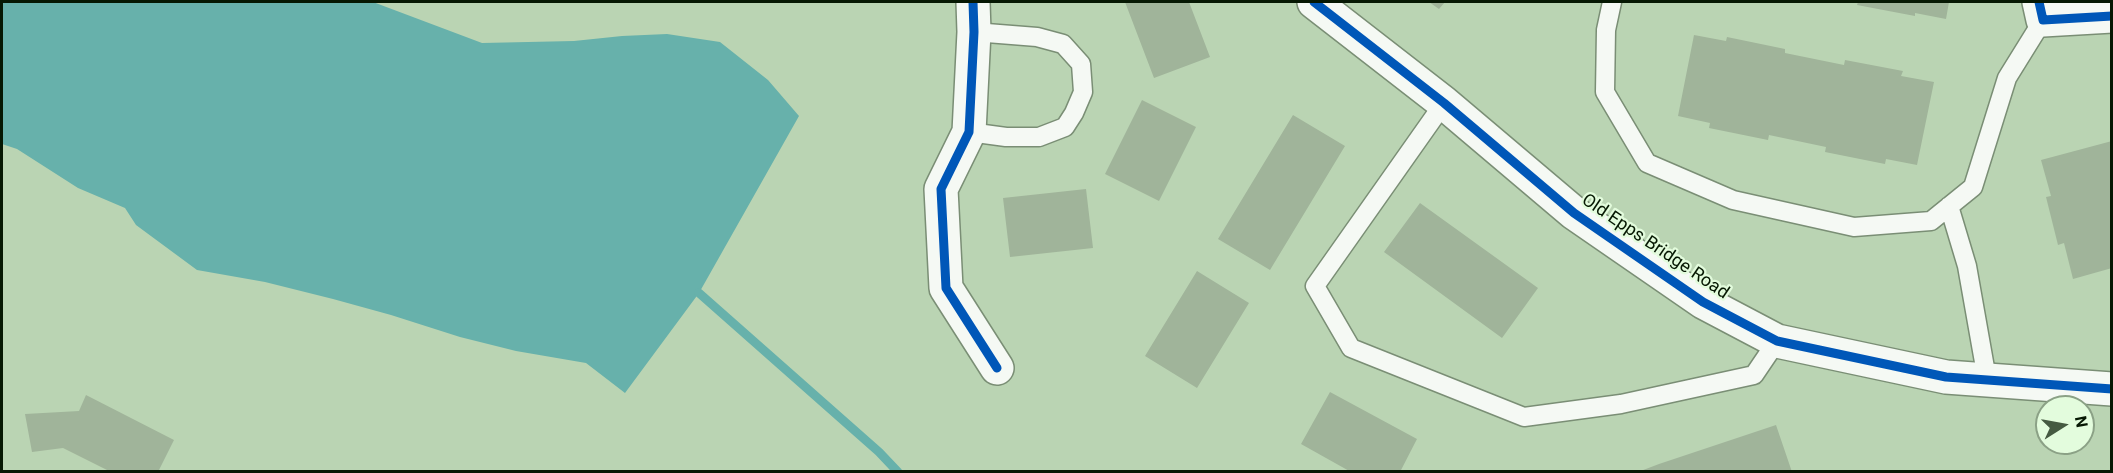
<!DOCTYPE html>
<html>
<head>
<meta charset="utf-8">
<style>
	body { margin:0 }
	#map { position:relative; width:2113px; height:473px; overflow:hidden; background:#bad4b3; font-family:Roboto,sans-serif }
	canvas { display:block }
	.frame { position:absolute; inset:0; border:3px solid #061803; pointer-events:none }
	.north { position:absolute; left:2035px; top:395px; width:60px; height:60px; box-sizing:border-box; background:#e3fcdd; border:2px solid #8ba186; border-radius:50%; rotate:79deg; font-size:16px; font-weight:700; line-height:24px; text-align:center; color:#061803 }
	.north::after { content:''; display:block; margin:auto; width:21px; height:27px; background:#455a41; clip-path:polygon(50% 0,100% 100%,50% 72%,0 100%) }
</style>
</head>
<body>
<div id="map">
<canvas width="2113" height="473"></canvas>
<div class="frame"></div>
<div class="north">N</div>
</div>
<script>
const ctx = document.querySelector('canvas').getContext('2d');
ctx.lineJoin = 'round';
function fillPath(path, color) { ctx.fillStyle = color; ctx.fill(path, 'evenodd'); }
function stroke(path, color, width, dash) { ctx.strokeStyle = color; ctx.lineWidth = width; ctx.lineCap = dash ? 'butt' : 'round'; ctx.setLineDash(dash || []); ctx.stroke(path); }
function write(font, color, halo, rows, align = 'center') {
  ctx.font = font + ' Roboto,sans-serif'; ctx.lineWidth = 4.5; ctx.setLineDash([]); ctx.textBaseline = 'middle'; ctx.strokeStyle = halo; ctx.fillStyle = color; for (const [text, x, y, turn = 0] of rows) {
    ctx.save(); ctx.translate(x, y); ctx.rotate((+turn || 0) * Math.PI / 180); ctx.textAlign = isNaN(turn) ? turn : align; if (halo) ctx.strokeText(text, 0, 0); ctx.fillText(text, 0, 0); ctx.restore();
  }
}
const water = new Path2D(`
	M2,2h371l109,41 92,-2 48,-5 45,-2 53,8 48,38 31,36 -100,177 -74,100 -39,-30 -70,-12 -56,-14 -69,-22 -58,-16 -68,-17 -68,-12 -61,-45 -11,-17 -47,-20 -61,-39 -15,-5z`);
const stream = new Path2D(`
	M699,293l180,159 19,20`);
const building = new Path2D(`
	M1125,2h64l21,55 -56,21z
	M1429,2h16l-6,7z
	M1858,2h91l-3,17 -31,-6v3l-58,-11z
	M1694,35l32,6 1,-4 58,12v4l59,12 1,-5 58,11 -2,5 33,6 -17,83 -31,-6 -1,5 -60,-12 1,-5 -57,-12 -1,5 -59,-12 1,-5 -32,-7z
	M1142,100l54,27 -37,74 -54,-27z
	M1293,115l52,31 -75,124 -52,-31z
	M2112,141v127l-39,11 -9,-36 -6,2 -12,-48 5,-1 -10,-36z
	M1086,189l7,59 -83,9 -7,-59z
	M1420,203l118,85 -36,50 -118,-86z
	M1197,271l52,32 -52,85 -52,-32z
	M1330,392l87,47 -17,33h-49l-50,-28z
	M86,395l88,45 -16,32h-47l-48,-24 -31,4 -7,-38 54,-3z
	M1776,425l16,47h-154l21,-8z`);
const lane = new Path2D(`
	M1612,2l-6,28 -1,62 42,71 86,37 121,27 77,-6 42,-34 34,-109 36,-58
	M1444,103l-129,183 36,62 173,69 97,-13 133,-29 23,-34
	M969,132l37,5h33l26,-10 9,-14 9,-21 -2,-28 -18,-20 -26,-7 -63,-5
	M1949,206l18,60 20,113`);
const street = new Path2D(`
	M973,2l1,30 -5,100 -28,57 5,99 51,80
	M1314,2l130,101 130,110 129,89 74,39 169,36 166,12
	M2039,2l4,18 69,-4`);
const cycleway = new Path2D(`
	M973,2l1,30 -5,100 -28,57 5,99 51,80
	M1314,2l130,101 130,110 129,89 74,39 169,36 166,12
	M2039,2l4,18 69,-4`);
const streetNames = [
	["Old Epps Bridge Road",1655,247,34]
];
fillPath(water, '#67b1ab');
stroke(stream, '#67b1ab', 9);
fillPath(building, '#a0b49a');
stroke(lane, '#7a8e75', 21);
stroke(street, '#7a8e75', 36);
stroke(lane, '#f5f9f4', 18);
stroke(street, '#f5f9f4', 33);
stroke(cycleway, '#0057b8', 9);
write('18px', '#061803', '#e3fcdd', streetNames);
</script>
</body>
</html>
